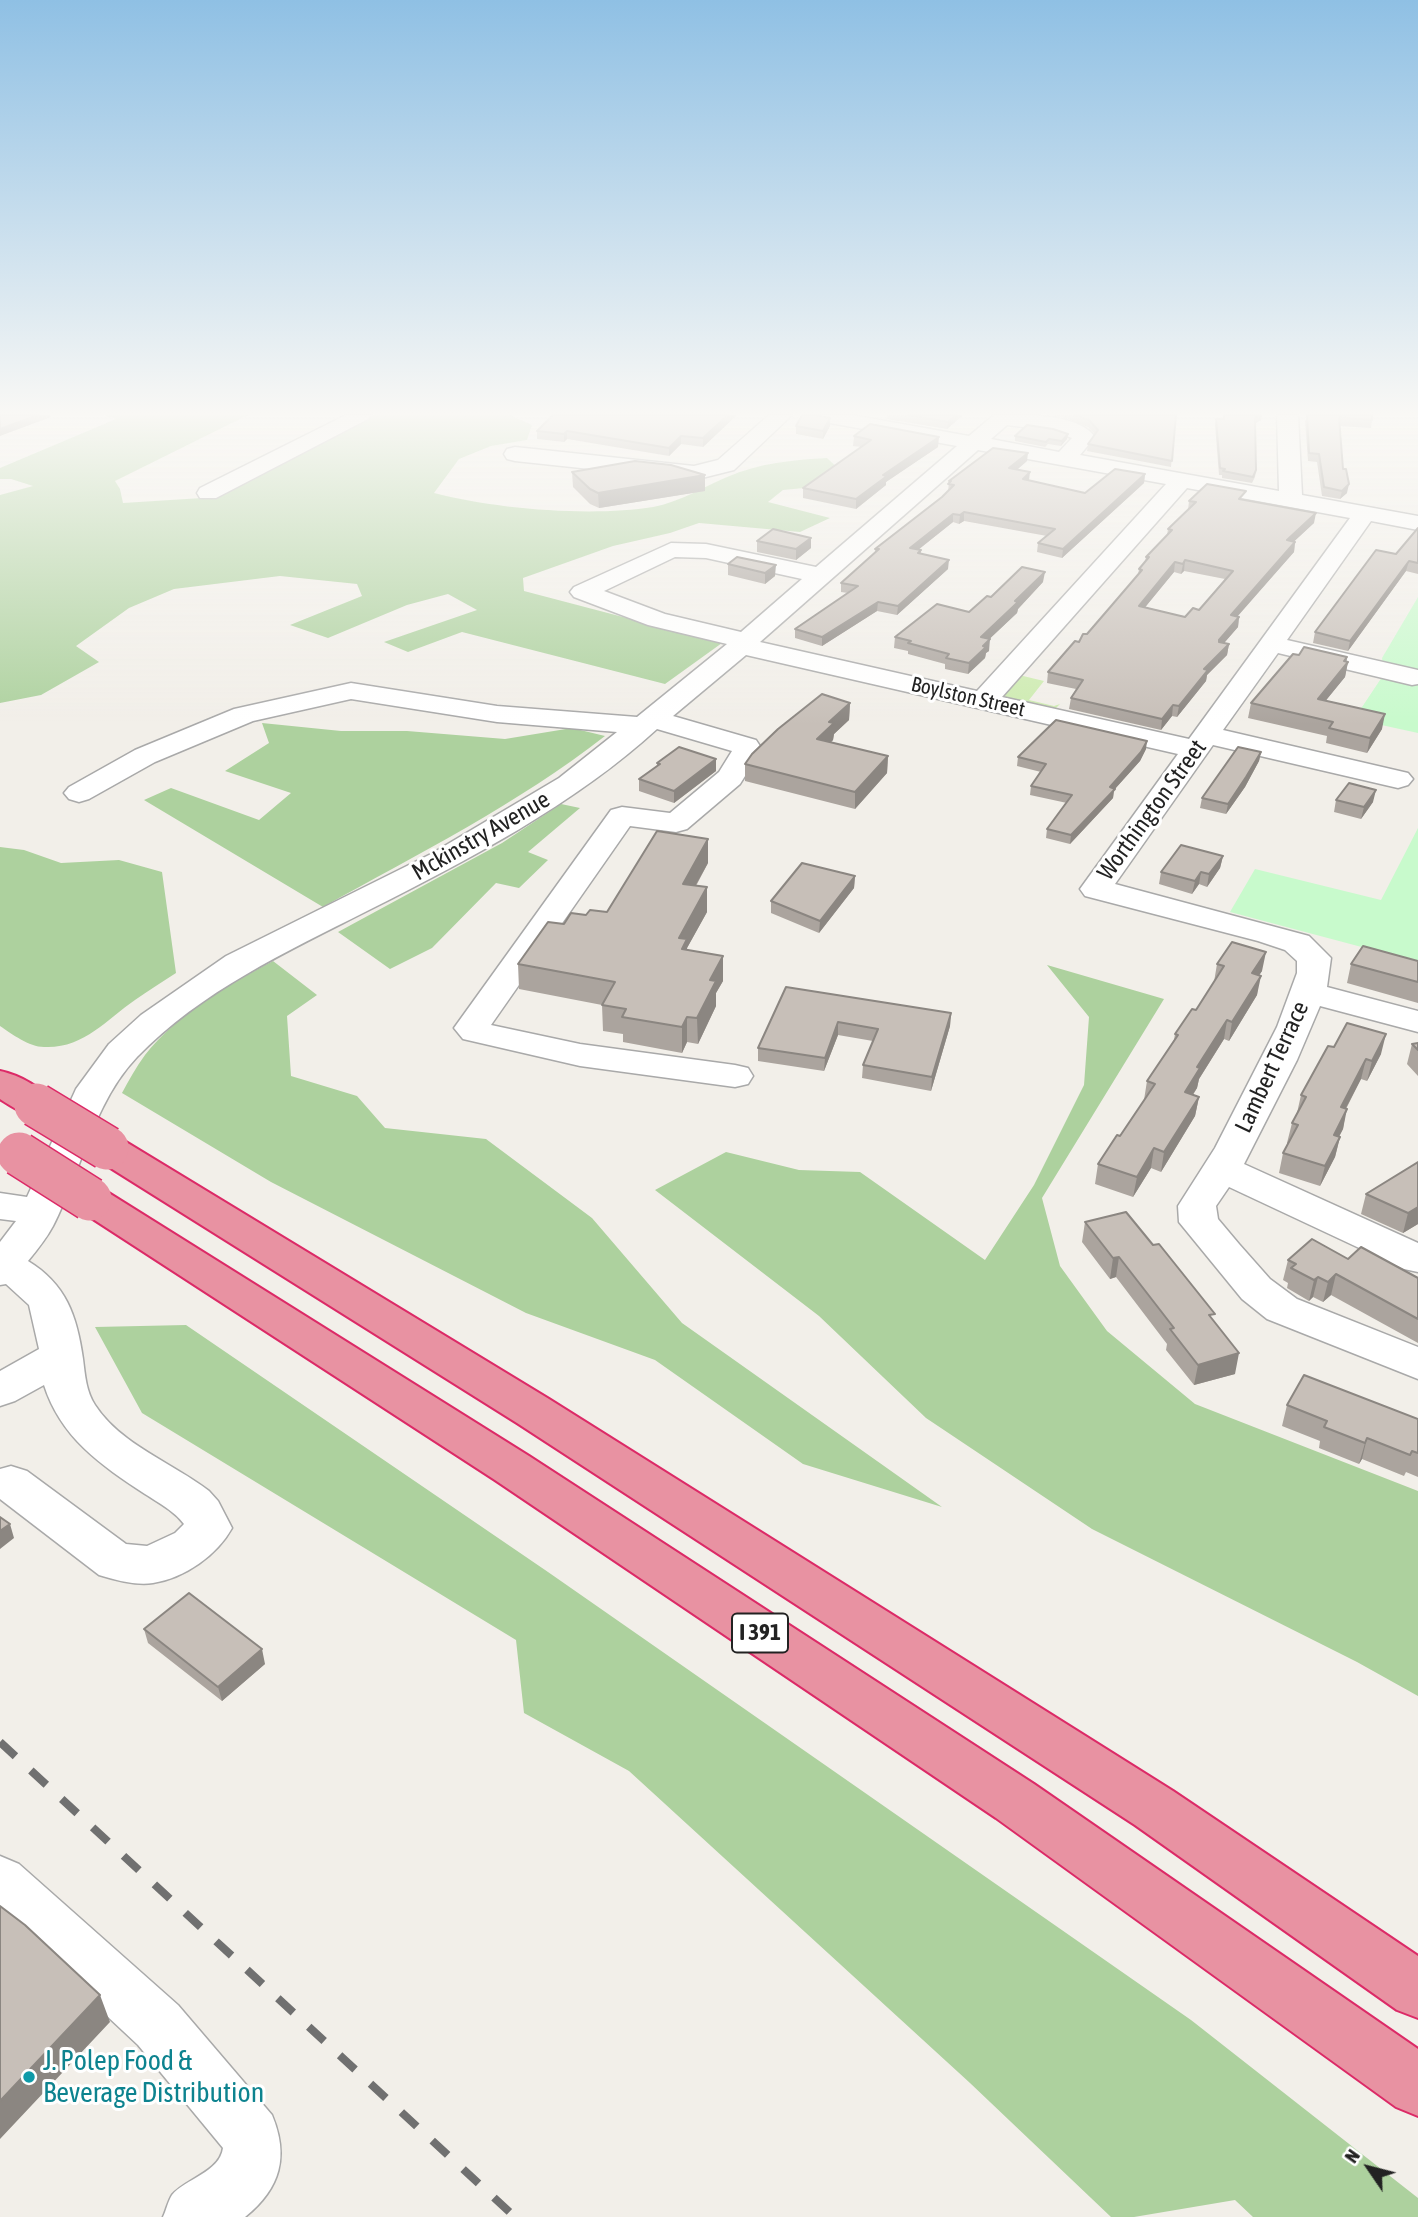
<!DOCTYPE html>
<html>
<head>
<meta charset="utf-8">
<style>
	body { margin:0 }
	#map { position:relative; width:1418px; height:2217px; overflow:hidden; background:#f2efe9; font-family:"Asap Condensed",sans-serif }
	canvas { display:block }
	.north { position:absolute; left:1334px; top:2133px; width:70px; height:70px; -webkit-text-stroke:5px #fff; paint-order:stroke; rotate:305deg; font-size:19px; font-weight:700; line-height:28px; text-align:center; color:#222 }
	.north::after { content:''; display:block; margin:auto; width:24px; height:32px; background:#222; clip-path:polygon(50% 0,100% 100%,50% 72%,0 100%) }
</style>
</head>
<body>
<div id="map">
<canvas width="1418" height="2217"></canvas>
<div class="north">N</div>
</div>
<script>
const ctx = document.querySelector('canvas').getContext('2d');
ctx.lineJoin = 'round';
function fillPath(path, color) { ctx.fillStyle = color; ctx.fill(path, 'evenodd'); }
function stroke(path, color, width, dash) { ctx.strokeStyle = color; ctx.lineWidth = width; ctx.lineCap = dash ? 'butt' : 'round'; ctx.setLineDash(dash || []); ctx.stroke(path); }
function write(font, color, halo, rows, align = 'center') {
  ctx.font = font + ' "Asap Condensed",sans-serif'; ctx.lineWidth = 6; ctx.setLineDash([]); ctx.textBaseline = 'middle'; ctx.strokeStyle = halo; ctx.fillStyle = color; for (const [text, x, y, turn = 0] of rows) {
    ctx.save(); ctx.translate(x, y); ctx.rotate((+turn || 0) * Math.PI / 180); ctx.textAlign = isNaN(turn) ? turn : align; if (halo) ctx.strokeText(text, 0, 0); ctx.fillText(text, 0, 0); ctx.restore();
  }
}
const grass = new Path2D(`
	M1019,675l25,6 -15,19 25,6 6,-2 -6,6 -52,-13z`);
const forest = new Path2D(`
	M104,415h144l-133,66 5,8 3,14 95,-6 153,-82h139l22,10 -5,15 -36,6 -32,13 -25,34c61,16 157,24 219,14 27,-5 50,-20 74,-30 32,-14 66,-17 100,-19l13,12 -25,17 -32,3 -15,12 62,16 -30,14 -101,-9 -29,10 -57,13 -90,32 1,13 198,52 -57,41 -203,-52 -54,20 -24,-10 93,-32 -29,-16 -41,11 -79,33 -38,-13 72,-29 -5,-12 -77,-8 -106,13 -45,19 -53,38 23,16 -58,33 -41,8v-208l33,-9 -22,-7h-11v-11l116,-49z
	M262,723l79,8h66l98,8 67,-11 33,8c-87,68 -187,118 -282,171l-179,-107 27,-12 88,32 32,-27 -66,-22 44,-28z
	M561,804l19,4 -52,44 20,8 -29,28 -23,-5 -64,65 -42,21 -52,-37 164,-89z
	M0,847l24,3 37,13 58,-3 43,12 14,101c-14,9 -28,18 -41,27 -29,20 -52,49 -91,47 -15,0 -32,-13 -44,-21z
	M273,961l44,34 -30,21 4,60 66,20 28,32 101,11 106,79 90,105 260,184 -139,-43 -148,-104 -129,-47 -255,-131 -149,-89c7,-13 14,-26 23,-38 32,-41 83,-70 128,-94z
	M1047,965l117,34 -122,199 18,68 47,65 88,73 223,87v205l-61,-34 -265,-133 -166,-111 -107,-102 -164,-126 71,-38 73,18 61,2 125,88 49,-75 50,-100 5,-68z
	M186,1325l362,247 643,448 227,178v19h-165l-18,-17 -101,17h-23l-141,-134 -341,-312 -105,-58 -8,-73 -374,-227 -47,-86z`);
const park = new Path2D(`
	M1418,597v136l-64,-14 30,-45 -2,-16z
	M1418,828v134l-188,-50 25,-43 126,31z`);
const minor = new Path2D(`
	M346,415h26l-4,4 -152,79h-16l-3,-5 3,-5z
	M769,415h23l-58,55 -40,10 -179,-19 -8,-2 -3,-5 3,-5 8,-2 179,19 24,-6z
	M809,415h43l117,21 25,-21c27,0 83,-3 101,22l-15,18 199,36 -2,-76h21l4,80 116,21v14l-47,-9 -84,119 131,30v14l-6,1 -134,-32 -55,77 185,43 5,6 -5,6 -10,3 -185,-43 -98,139 194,52 22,22 -4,29 91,24v21l-98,-26 -23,54 -53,104 174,79v29l-14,-3 -175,-82 -13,19 2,13 21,25 31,35 27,20 121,48v32l-151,-60 -25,-20 -63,-77 -1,-16 37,-58 62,-121 20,-54v-12l-12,-11 -27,-9 -173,-45 -5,-7 98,-135 -432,-99 -73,61 83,24 6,9 -22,35 -53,45 -11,3 -46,-6 -139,199 89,19 155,21 13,3 5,8 -5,8 -13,3 -155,-21 -117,-27 -9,-11 157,-218 11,-3 48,6 49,-41 13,-21 -75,-22c-83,76 -189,131 -290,182 -81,41 -166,80 -230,146 -44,46 -56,115 -84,169 -7,13 -16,24 -25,35 38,23 49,55 55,98 2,16 3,32 12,46 26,40 78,58 114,86l9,10 14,27c-15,27 -47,50 -79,55 -16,3 -38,-3 -54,-8l-99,-76v-30l11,-3 16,5 99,73 21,2 28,-13 9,-9c-10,-13 -25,-21 -39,-30 -44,-29 -84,-56 -101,-109l-29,16 -15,5v-35l39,-22 -10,-44 -23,-21 -6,1v-43l16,-21 -16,-2v-26l27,4 49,-108 33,-45 32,-29 85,-59 205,-102 128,-76 58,-46 -120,-10 -146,-23 -98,22 -98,41 -66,37 -10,3 -10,-3 -5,-6 5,-6 66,-37 99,-41 117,-26 146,23 140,11 90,-73 -79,-19 -74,-28 -4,-5 4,-5 97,-44 35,1 110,23 141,-121 -138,-25 -7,-2zM1007,425l46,6 19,7 -13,14 -68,-13zM978,450l188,34 -189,207 -217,-49zM1187,488l163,30 -161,221 -187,-42zM675,557l31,1 96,21 -61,53 -76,-18 -61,-23z
	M0,1856l19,8 159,141 94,110c17,41 9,73 -27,102h-82c3,-6 5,-16 9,-22 13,-16 48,-23 51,-47l-85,-103 -138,-129z`);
const highway = new Path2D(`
	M0,1071c19,4 44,17 55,34l-5,8c-21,6 -33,-3 -50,-14z
	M107,1136l14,3 428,260 624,392 245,165v62l-21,-8 -262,-185 -618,-402 -424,-266 -6,-9 6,-9z
	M90,1186l14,4 425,266 505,328 384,265v67l-22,-9 -400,-289 -501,-338 -419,-272 -6,-9 6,-9z`);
const rail = new Path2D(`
	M0,1742l515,475`);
const highwayBridge = new Path2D(`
	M36,1105l71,43
	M19,1154l71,45`);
const wall = new Path2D(`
	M737,415l-34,32 -22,-3 -12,12 -102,-17 -3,3 -27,-3v-8z
	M887,415h76l-16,14 -60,-10z
	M1050,415h126l-5,52 -84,-16 1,-7 7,-10 -7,-7 -25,-10z
	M1223,415h39l-1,5 -6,3 1,47 -1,7 -3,6 -30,-5v-3h-3l-4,-50 1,-6h7z
	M1307,415l65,5 -1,8 -31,-2 3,43 4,24 -7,6 -18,-3 -5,-34 -9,-1 -3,-40z
	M796,426h34l-7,13 -27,-5z
	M1068,434l-1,5 -6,7 -13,-2 -3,3 -30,-6v-5z
	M854,436l84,11 -52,35v3l-30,24 -53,-11v-10l58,-41 -8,-1z
	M1027,461l-10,9 12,10 56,13 60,-19 -1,9 -82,75 -25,-6 1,-9 9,-7 -83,-15 -5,3 -6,-2 -35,28h3v4l27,15 -51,46 -20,-4 -55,35 -27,-8v-9l53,-36 -7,-1v-9l34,-30v-4l73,-57 1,-11z
	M572,472l133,19 -106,17 -9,-4 -17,-17z
	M1244,500l70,23 -20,18 1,1 -1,10 -57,64 2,1 -1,10 -14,16 5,1 -2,11 -20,20 -1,6 -29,36 -5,-1 -11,14 -92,-21 2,-11 5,-9 -29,-6 1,-11 39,-38 51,-59 1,-6 6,-7 1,-5 21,-22 1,-6 20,-19 1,-9zM1184,571l41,8 -26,31 -14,7 -40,-10 29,-35 7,2z
	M1418,528v46l-12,-3 -58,80 -35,-8 2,-11 81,-78z
	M811,538v10l-15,12 -39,-8v-11z
	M728,564l47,12 -10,8 -37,-9z
	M1043,582l-25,27 -1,4 -28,26v12l-3,2 -1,5 -17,16 -23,-5v-5l-37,-10v-3l-14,-3 1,-11 74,-25 22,-15z
	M1299,655l48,2 -1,5h2l-3,15 -20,24 57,28 -15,24 -41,-10 1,-7 -79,-18 3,-15z
	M850,703l-1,17 -15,14 -1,6 -2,2 57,14 -1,17 -32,36 -110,-28v-17z
	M1146,749l-6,12 -26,29 -1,8 -43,46 -24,-6 1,-9 20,-26 -37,-8 1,-9 10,-14 -24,-6 1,-9z
	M1261,752l-2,9 -14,26 -19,27 -26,-6 2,-10z
	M716,759v12l-42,32 -35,-12v-12l18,-13v-3z
	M1336,800l37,2 -12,17 -27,-7z
	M1223,856l-3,12 -13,19 -8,-3 -7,10 -33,-10 2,-12z
	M708,863l-12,23 11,1v25l-20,36v2l36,6v25l-7,12v13l-18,38 -11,-2 -5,11 -59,-11v-8l-20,-3 -1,-26 -83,-16 -1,-25 46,-40 22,-9 21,-3z
	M855,876l-1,12 -35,45 -48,-20v-12z
	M1418,961v42l-71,-20 4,-19z
	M1217,964l45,7 -3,4 -2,20 -28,46 -5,-2 -25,40 -2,9 -4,7 6,2 -4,19 -34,56 -10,-4 -18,29 -38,-13 3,-20 22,-28 24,-36 3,-19 27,-41 1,-6 21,-24 18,-28z
	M786,987l165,26 -1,13 -19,65 -69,-13 1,-13 10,-24 -35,-6 -14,36 -66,-10v-13z
	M1418,1043v33l-11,-12 5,-20z
	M1334,1047l47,7 -14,27 -6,-2 -15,30 -3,20 -4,8h1l-5,20 -15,29 -41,-13 4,-20 5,-10h-1l5,-20 5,-10 4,-18z
	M1418,1162v62l-15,9 -42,-19 5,-20z
	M1085,1222l128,99 22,53 -41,11 -28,-35 1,-6 -51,-67 -6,2 -28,-37z
	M1348,1259l70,19v65l-87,-48 -8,7 -10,-5 -4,4 -22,-13 1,-5 -5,-3 5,-20z
	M1287,1405l131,14v58l-12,-5 -2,4 -42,-17 -3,5 -40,-16 1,-7 -38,-15z
	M144,1629l121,35 -43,37 -74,-58z`);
const shadedWall = new Path2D(`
	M38,415h12l1,2 -51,19v-7z
	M728,415h9l-34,32v-9z
	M956,415h7l-16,14 1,-7z
	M1261,415h1l-1,5 -7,4 1,-7z
	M830,418v8l-7,13v-8z
	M567,431v8l-3,3v-8z
	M1068,434l-1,5 -6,7 1,-5z
	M681,436v8l-12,12v-8z
	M939,437l-1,10 -52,35v3l-30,24v-10l27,-24z
	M1028,453l-1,8 -19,16 1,-9z
	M1030,472l-1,8 -6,-1z
	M1145,474l-1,9 -82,75 1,-9z
	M705,475v16l-106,17 -1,-15z
	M1349,484l-2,9 -7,6 2,-8z
	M964,512v9l-5,3 1,-9z
	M1316,513l-2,10 -29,27 2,-10z
	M953,514v8l-44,35 1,-9z
	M811,538v10l-15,12v-11z
	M1295,542l-1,10 -64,73 1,-10z
	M949,560l-1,9 -51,46 1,-9z
	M1185,560l-1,11 -3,3 2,-10z
	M1409,561l-3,10 -58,80 2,-10z
	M1175,562l-1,10 -36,44 1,-10z
	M776,565l-1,11 -10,8v-11z
	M1045,572l-2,10 -25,27 -1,4 -37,35 1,-11z
	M878,602l-1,9 -55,35v-9z
	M1239,617l-1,10 -20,23 1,-10z
	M990,639l-1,12 -3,2 -1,5 -17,16 1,-11 14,-17z
	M1229,644l-2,11 -20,20 -1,6 -29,36 2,-11 25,-37z
	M1347,657l-1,8 2,-3 -3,15 -30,37 3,-15z
	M850,703l-1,17 -15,14 -1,6 -16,16v-17l12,-17z
	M1173,705l-1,11 -11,14 1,-11z
	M1385,714l-3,15 -15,24 3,-15z
	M1147,741l-1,8 -6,12 -26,29 -1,8 -43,46 1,-9z
	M1261,752l-2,9 -14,26 -19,27 2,-10z
	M888,756l-1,17 -32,36v-17z
	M716,759v12l-42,32v-12z
	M1376,790l-3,12 -12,17 3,-12z
	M708,839v24l-25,45v-24z
	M1223,856l-3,12 -13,19 2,-13z
	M1201,872l-2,12 -7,10 3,-13z
	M855,876l-1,12 -35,45 1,-12z
	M707,887v25l-20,36 1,16 -9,-26z
	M1266,952l-4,19 -14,21 4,-19z
	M723,956v25l-7,12v13l-18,38 -1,-26 13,-38z
	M1261,976l-4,19 -28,46 3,-19z
	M951,1013l-1,13 -19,65 1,-14z
	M687,1017v25l-5,11v-26z
	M1227,1020l-3,19 -25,40 -2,9 -16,24 4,-20 12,-25z
	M838,1022v13l-14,36 1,-13z
	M1386,1034l-5,20 -14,27 5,-20z
	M1366,1059l-5,20 -25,48 5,-20z
	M1199,1097l-4,19 -34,56 3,-20z
	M1347,1109l-4,20 -14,26 5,-20z
	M1340,1137l-5,20 -15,29 5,-20z
	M1154,1148l-3,20 -18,29 4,-20z
	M1418,1207v17l-15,9 5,-20z
	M1119,1257l-3,20 -6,2 3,-21z
	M1336,1274l-5,21 -8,7 5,-20z
	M1318,1277l-5,20 -4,4 5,-21z
	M1239,1353l-4,21 -41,11 4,-20z
	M1367,1438l-5,21 -3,5 6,-21z
	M10,1524l4,14 -14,11v-18z
	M262,1649l3,15 -43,37 -4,-14z
	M100,1995l10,27 -110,117v-38z`);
const building = new Path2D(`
	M0,415h38l-38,14z
	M553,415h175l-25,23 -22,-2 -12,12 -102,-17 -3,3 -27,-3z
	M802,415h13l15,3 -7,13 -27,-5z
	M908,415h48l-8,7z
	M1075,415h101l-4,46 -84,-17 10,-14 -9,-10z
	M1224,415h37l-6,2 1,53 -3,7 -30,-6 2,-2 -5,-1 -4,-49h8z
	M1307,415h65v5l-33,-3 4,52h3l3,15 -7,7 -18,-4 -5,-33 -10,-1z
	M870,424l69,13 -56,38 4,1 -31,23 -53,-11 68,-48 -17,-4z
	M1027,425l26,4 15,5 -6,7 -13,-2 -3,3 -31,-6z
	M993,448l35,5 -19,15 21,4 -7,7 62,14 30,-24 30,5 -82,75 -25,-6 17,-14 -91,-17 -4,3 -7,-1 -43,34 11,2 -3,3 31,7 -51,46 -20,-4 -56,35 -27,-8 63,-43 -17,-3 38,-34h-4l67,-52 12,-12 -6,-1 3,-3h-2z
	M635,461l36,4 34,10 -107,18 -8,-4 -18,-17z
	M1207,484l39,7 -7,8 77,14 -29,27 8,2 -64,73 8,2 -20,23v2l10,2 -25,25 4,1 -29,36 -6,-1 -11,14 -91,-21 12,-18 -35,-8 27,-31 4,1 4,-8h4l25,-29 30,-35 -3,-1 10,-12h-3l26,-27 -4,-1 28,-27 -7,-1zM1185,560l48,11 -34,39 -6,-2 -8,9 -46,-11 36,-44 8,2z
	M1418,528v35l-9,-2 -59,80 -35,-9 61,-82 20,4z
	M773,529l38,9 -15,11 -39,-8z
	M737,557l39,8 -11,8 -37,-9z
	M1022,567l23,5 -30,29 3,1 -37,35 9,2 -7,7 3,1 -17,16 -23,-5 3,-4 -41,-11 3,-2 -16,-4 42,-33 32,8 18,-16 4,1z
	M1304,647l43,10 -3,4 4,1 -30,37 67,15 -15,24 -41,-10 4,-6 -82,-19 42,-49 6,1z
	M822,694l28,9 -21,19 5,1 -17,16 71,17 -33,36 -110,-28 7,-10 26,-25z
	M1056,720l91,21 -6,11 -31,35 5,2 -44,46 -24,-6 25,-34 -41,-9 15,-22 -28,-7z
	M679,747l37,12 -42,32 -35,-12 21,-15 -3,-1z
	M1238,747l23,5 -15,25 -18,27 -26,-6z
	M1349,783l27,7 -12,17 -28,-7z
	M657,831l51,8 -25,45 24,3 -28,51 8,1 -5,10 41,7 -13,24 6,1 -19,37 -10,-1 -5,10 -60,-10 4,-8 -24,-4 13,-23 -97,-18 30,-42 16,2 7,-11 15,2 4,-5 17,2z
	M1181,845l42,11 -14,18 -8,-2 -6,9 -34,-9z
	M802,863l53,13 -35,45 -49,-20z
	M1232,942l34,10 -14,21 9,3 -29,46 -5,-2 -30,47 3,1 -15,24 14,5 -35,55 -10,-4 -17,29 -39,-13 19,-29 3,1 35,-52 -8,-3 31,-46 -3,-1 17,-25 4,1 28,-44 -7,-2z
	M1363,946l55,15v21l-67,-18z
	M786,987l165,26 -19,64 -69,-12 15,-36 -40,-7 -13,36 -67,-10z
	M1347,1023l39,11 -14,27 -6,-2 -25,48 6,2 -13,26 6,2 -15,29 -42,-13 15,-28 -6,-2 14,-26 -5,-2 27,-49 6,1z
	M1418,1043v7l-6,-6z
	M1418,1162v45l-10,6 -42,-19z
	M1126,1212l27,33 6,-1 56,70 -6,1 30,38 -41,12 -28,-36 4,-1 -55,-71 -6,1 -28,-36z
	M1312,1239l36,20 13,-12 57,31v41l-82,-45 -8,8 -10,-5 -4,3 -23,-12 5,-4 -8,-4z
	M1304,1375l114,44v34l-6,-2 -2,4 -43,-17 -2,5 -41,-16 3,-6 -40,-16z
	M0,1517l10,7 -10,7z
	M189,1593l73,56 -44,38 -74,-58z
	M0,1906l25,19 75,70 -100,106z`);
const markers = [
	[29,2077,7,"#0f9aa8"]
];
const farStreetnames = [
	["Boylston Street",968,697,13]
];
const shields = [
	[760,1633,56]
];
const shieldNames = [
	["I 391",760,1633]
];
const streetNames = [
	["Worthington Street",1152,810,-54],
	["Mckinstry Avenue",481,836,-30],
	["Lambert Terrace",1272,1067,-65]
];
const nearCulturenames = [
	["J. Polep Food &",43,2061],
	["Beverage Distribution",43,2093]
];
fillPath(grass, '#cdebb0');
fillPath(forest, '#add19e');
fillPath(park, '#c8facc');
stroke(minor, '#a9a9a9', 3);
stroke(highway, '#dc2a67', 4);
fillPath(minor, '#fff');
fillPath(highway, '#e892a2');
stroke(rail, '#707070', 8, [21, 21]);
stroke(highwayBridge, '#dc2a67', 46, []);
stroke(highwayBridge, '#e892a2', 43);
fillPath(wall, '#aba49e');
fillPath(shadedWall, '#8b8681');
fillPath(building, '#c7bfb8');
stroke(building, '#8b8681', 2);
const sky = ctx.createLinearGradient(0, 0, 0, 725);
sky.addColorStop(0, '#8fc0e4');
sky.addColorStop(0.57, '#f9f8f5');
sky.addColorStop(1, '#f9f8f500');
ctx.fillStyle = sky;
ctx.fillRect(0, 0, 1418, 725);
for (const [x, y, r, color] of markers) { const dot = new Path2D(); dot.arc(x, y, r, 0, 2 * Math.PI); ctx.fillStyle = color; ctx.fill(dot); stroke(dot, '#fff', 2.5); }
write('21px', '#222', '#fff', farStreetnames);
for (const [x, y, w] of shields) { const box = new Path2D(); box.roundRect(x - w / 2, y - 19.5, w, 39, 5); ctx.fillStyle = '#fff'; ctx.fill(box); stroke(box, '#222', 2); }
write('bold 23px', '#222', null, shieldNames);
write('24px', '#222', '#fff', streetNames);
write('28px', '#0d838f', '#fff', nearCulturenames, 'left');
</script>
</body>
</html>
